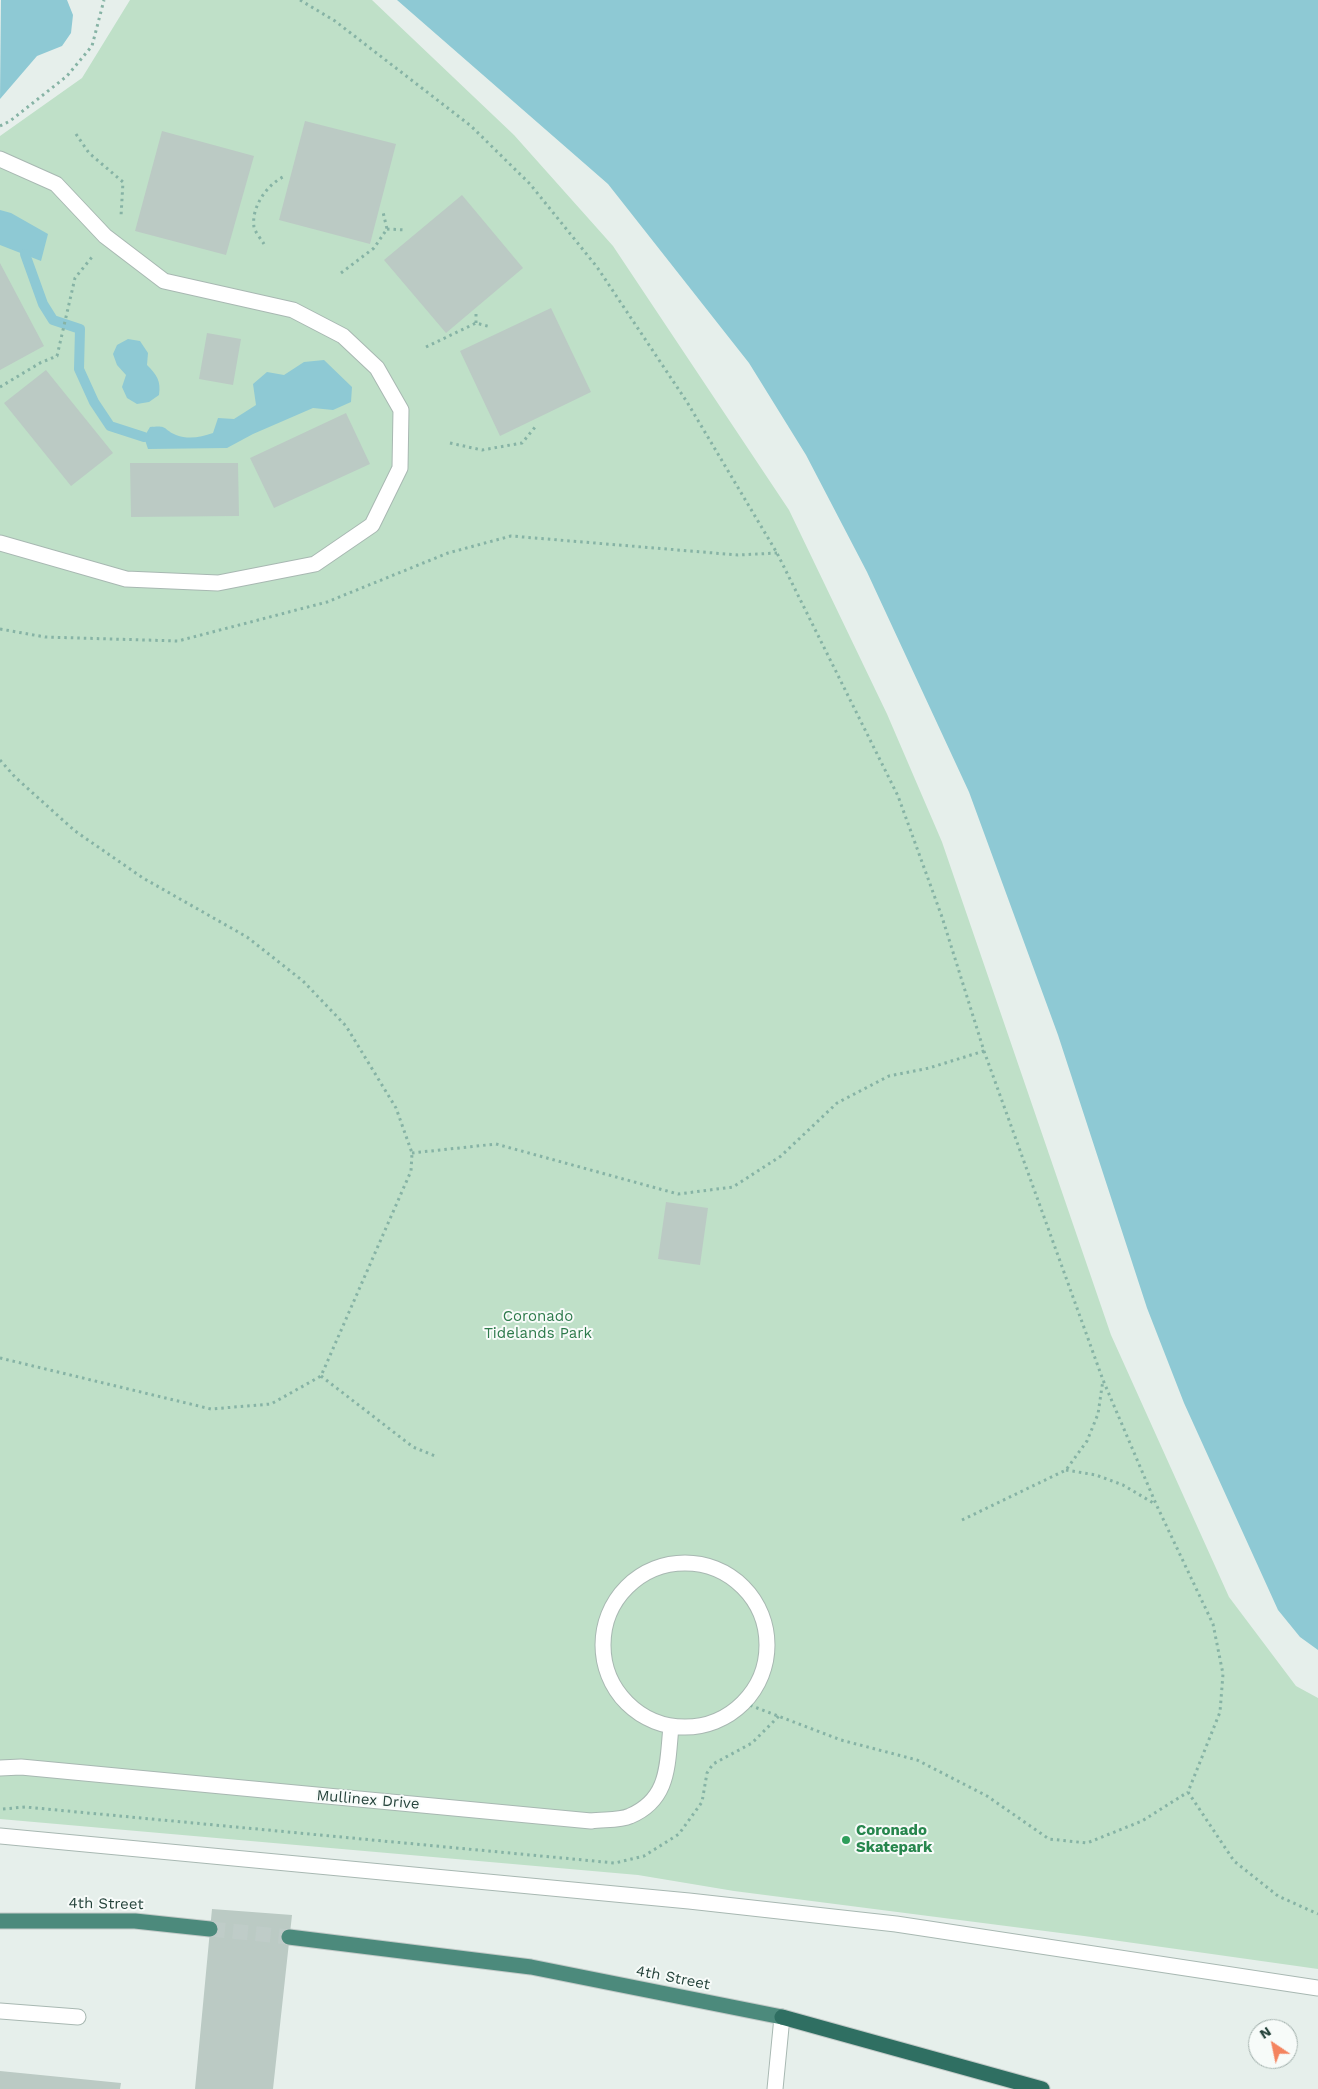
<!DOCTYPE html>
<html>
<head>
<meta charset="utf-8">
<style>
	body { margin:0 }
	#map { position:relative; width:1318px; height:2089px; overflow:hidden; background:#e6efeb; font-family:"Work Sans",sans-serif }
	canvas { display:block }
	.north { position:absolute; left:1248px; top:2019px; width:50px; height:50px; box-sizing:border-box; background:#f7fbf9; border:1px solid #a3b1ad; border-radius:50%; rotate:326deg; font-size:14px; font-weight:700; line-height:20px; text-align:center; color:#24423a }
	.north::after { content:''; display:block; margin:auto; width:18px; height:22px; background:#f4845f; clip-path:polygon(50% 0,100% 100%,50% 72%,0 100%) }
</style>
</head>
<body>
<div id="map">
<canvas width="1318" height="2089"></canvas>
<div class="north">N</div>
</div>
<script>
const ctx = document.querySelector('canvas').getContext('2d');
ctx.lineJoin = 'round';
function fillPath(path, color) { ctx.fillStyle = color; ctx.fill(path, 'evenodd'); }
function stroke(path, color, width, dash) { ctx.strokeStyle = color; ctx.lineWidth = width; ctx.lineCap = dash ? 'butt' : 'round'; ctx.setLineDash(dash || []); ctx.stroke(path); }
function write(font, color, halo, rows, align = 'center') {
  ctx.font = font + ' "Work Sans",sans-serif'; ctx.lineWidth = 4; ctx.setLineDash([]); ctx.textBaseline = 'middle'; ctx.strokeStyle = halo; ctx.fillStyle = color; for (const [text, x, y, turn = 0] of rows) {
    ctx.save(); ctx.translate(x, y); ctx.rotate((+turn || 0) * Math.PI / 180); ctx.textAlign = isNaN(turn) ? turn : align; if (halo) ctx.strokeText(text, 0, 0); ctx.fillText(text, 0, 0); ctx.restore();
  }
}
const green = new Path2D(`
	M130,0h242l142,135 99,111 176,264 98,204 55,128 169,493 118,262 67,89 22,12v271l-234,-33 -350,-45 -96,-16 -638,-56v-1683l82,-58z`);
const water = new Path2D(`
	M1,0h66l6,15 -2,18 -9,13 -25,10 -37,43z
	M397,0h921v1650l-18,-13 -22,-27 -94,-207 -37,-95 -89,-273 -89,-243 -102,-220 -61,-117 -57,-92 -141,-179z
	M0,210l11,3 37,21 -7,27 -41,-16z
	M128,339l12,2 8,12 -1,12c10,10 14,16 12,30l-10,7 -12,2 -10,-6 -5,-11 4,-12 -9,-10 -4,-11 4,-9z
	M324,360l28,27 -1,15 -18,8 -20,-2 -60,26 -26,14 -79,1 -4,-12 6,-10c19,-2 12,2 26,8 13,5 25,2 37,-2l5,-15 16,1 22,-14 -3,-21 14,-12 17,3 20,-13z`);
const stream = new Path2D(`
	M25,254l18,50 10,16 27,9 -1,40 15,33 16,24 34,11`);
const building = new Path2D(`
	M305,121l91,23 -26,100 -91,-24z
	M162,131l92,25 -28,99 -91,-24z
	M462,195l61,73 -77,65 -62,-73z
	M0,263l44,83 -44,24z
	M551,308l40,84 -91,44 -40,-85z
	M207,333l34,6 -8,46 -34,-6z
	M46,370l67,83 -42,33 -67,-83z
	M346,413l24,51 -96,44 -24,-50z
	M130,463h108l1,53 -108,1z
	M666,1202l42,6 -8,57 -42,-6z
	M212,1909l80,6 -19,174h-78z
	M0,2071l121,12 -1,6h-120z`);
const trunkTunnel = new Path2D(`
	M210,1929l79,8`);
const path = new Path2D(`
	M300,0l35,21 136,105 59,58 67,83 90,135 90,151 121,243 44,121 42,134 119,329 53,124 57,120 10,50 -3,38 -32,80 46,69 44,35 40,18
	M0,126l10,-5 57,-45 25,-30 12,-46
	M76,134l13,19 34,29 -2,34
	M387,229l18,1
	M264,244c-3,-5 -9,-12 -10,-17 -3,-20 13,-42 29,-50
	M341,273l33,-25 13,-19 -4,-17
	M476,323v-10
	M426,347l50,-24 15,4
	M0,387l40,-24 17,-7 18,-78 17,-21
	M450,443l32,7 40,-7 14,-17
	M0,629l45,8 133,4 149,-39 121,-49 63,-17 227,19 39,-2
	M0,760l15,17 60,54 68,47 104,59 56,44 43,45 50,82 16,45 -1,18 -90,205 -50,28 -60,5 -211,-51
	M412,1153l84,-9 182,50 55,-7 48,-31 56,-53 52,-27 40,-8 55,-17
	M321,1376l92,71 22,9
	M1066,1470l30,5 27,10 32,19
	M962,1520l104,-50 21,-29 11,-27 5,-34
	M744,1703l97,37 76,20 70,36 62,43 38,4 55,-22 46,-29
	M3,1809l22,-2 590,56 29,-7 35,-22 23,-32 5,-29 6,-9 39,-21 28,-28`);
const service = new Path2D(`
	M0,159l56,25 49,52 59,45 129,29 50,26 34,32 24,42 -1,58 -28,57 -57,39 -97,19 -92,-4 -126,-36
	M0,1836l689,65 207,23 422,64
	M0,2011l78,6
	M775,2089l7,-72`);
const tertiary = new Path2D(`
	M603 1645a82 82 0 1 1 164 0a82 82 0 1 1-164 0Z
	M0,1768l21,-1 570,54c12,-2 28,0 39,-5 40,-17 37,-52 41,-89`);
const trunk = new Path2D(`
	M0,1921h135l75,8
	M289,1937l242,30 251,50`);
const motorway = new Path2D(`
	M782,2017l260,72`);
const markers = [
	[846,1840,5,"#2e9e5b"]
];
const parkNames = [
	["Coronado",538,1317],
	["Tidelands Park",538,1334]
];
const streetNames = [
	["Mullinex Drive",368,1800,5],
	["4th Street",106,1904,1],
	["4th Street",673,1978,11]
];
const leisureNames = [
	["Coronado",856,1831],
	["Skatepark",856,1848]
];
fillPath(green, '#bfe0c8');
fillPath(water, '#8ec9d4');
stroke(stream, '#8ec9d4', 10);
fillPath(building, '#bbcac4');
stroke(trunkTunnel, '#bfccc8', 15, [15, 8]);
stroke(service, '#a8b8b2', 17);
stroke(tertiary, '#a8b8b2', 17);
stroke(trunk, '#c2cac8', 17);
stroke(motorway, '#c2cac8', 17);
stroke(path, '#86b3a5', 3, [2.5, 4]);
stroke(service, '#fff', 15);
stroke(tertiary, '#fff', 15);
stroke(trunk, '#4c8a7c', 15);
stroke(motorway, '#2f6f62', 15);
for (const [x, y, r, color] of markers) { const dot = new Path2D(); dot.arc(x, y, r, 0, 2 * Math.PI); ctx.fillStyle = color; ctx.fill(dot); stroke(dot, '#f7fbf9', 2); }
write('15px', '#2d7a4b', '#f7fbf9', parkNames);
write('15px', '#24423a', '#f7fbf9', streetNames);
write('bold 15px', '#27864d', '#f7fbf9', leisureNames, 'left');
</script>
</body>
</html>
